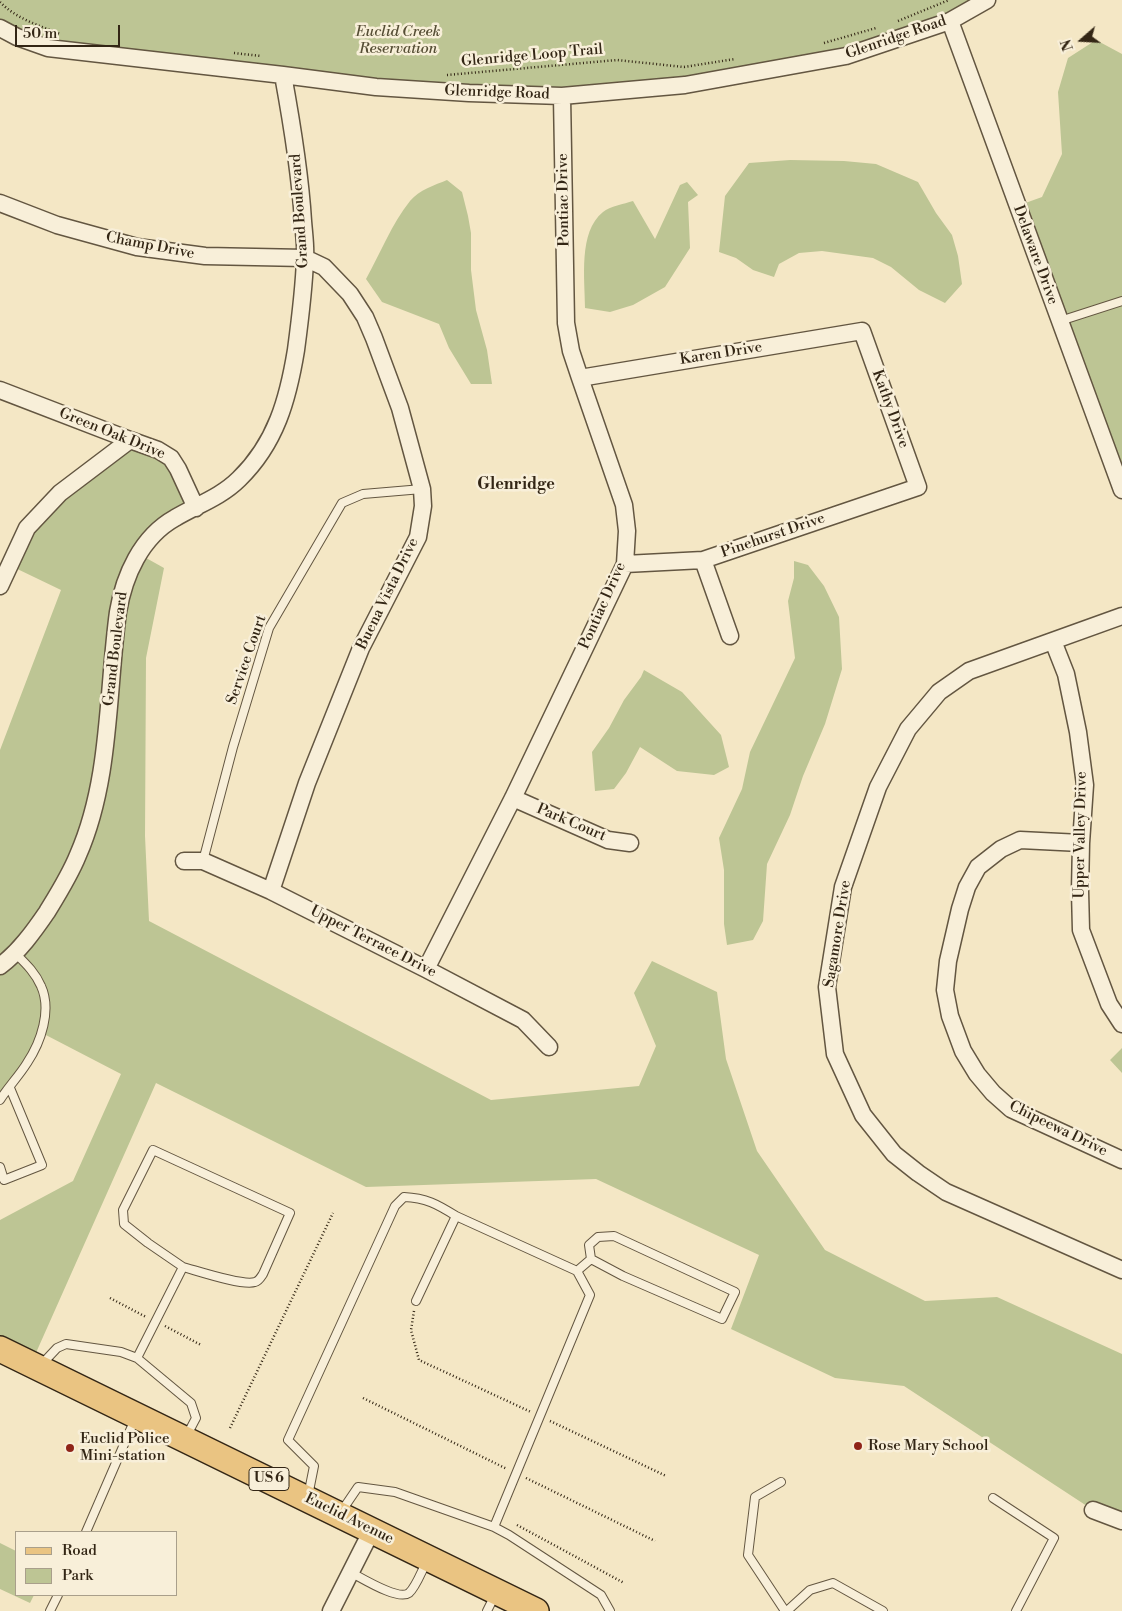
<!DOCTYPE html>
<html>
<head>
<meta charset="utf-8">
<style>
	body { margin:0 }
	#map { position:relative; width:1122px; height:1611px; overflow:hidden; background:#f4e7c5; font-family:"Libre Bodoni",serif }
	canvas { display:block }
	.legend { position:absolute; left:15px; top:1531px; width:162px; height:65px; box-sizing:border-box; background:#f8efd9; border:1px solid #a99f8b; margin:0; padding:6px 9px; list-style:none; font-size:15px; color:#332615 }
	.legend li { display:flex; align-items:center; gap:10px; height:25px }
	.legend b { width:25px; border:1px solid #a99f8b }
	.north { position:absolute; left:1057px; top:15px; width:50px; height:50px; -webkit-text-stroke:4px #f8efd9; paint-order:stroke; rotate:251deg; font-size:14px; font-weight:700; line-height:20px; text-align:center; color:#332615 }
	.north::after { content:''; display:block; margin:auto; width:18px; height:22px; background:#332615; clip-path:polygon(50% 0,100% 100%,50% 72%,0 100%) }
	.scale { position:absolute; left:15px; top:25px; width:105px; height:22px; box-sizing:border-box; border:2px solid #332615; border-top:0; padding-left:6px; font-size:15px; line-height:18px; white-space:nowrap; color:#332615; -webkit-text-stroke:4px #f8efd9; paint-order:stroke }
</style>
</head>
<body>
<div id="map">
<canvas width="1122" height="1611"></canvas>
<ul class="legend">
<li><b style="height:6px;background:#eac482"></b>Road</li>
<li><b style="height:14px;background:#bdc594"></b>Park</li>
</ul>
<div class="north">N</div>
<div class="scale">50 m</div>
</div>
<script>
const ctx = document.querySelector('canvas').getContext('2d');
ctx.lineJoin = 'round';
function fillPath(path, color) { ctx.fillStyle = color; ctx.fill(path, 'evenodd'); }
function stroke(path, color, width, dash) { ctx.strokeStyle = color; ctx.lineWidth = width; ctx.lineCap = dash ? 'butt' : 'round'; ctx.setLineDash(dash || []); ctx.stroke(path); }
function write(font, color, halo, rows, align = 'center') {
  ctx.font = font + ' "Libre Bodoni",serif'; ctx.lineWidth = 5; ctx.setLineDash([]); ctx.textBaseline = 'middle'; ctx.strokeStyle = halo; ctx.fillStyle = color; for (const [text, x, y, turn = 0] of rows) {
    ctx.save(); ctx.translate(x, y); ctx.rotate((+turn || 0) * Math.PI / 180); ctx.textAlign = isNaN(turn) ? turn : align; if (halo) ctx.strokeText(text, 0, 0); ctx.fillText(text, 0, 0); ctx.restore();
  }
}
const green = new Path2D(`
	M0,0h987l-141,56 -161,29 -216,8 -421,-45 -48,-20z
	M1096,40l26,14v436l-105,-284 25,-9 20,-43 -4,-62 10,-34z
	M790,160l54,1 32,3 42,18 18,31 16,22 6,21 4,28 -17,19 -26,-13 -28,-23 -18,-9 -51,-7 -23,2 -20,11 -5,13 -21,-7 -17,-12 -17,-6 6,-56 24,-33z
	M447,180l15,12 6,24 3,17v37l5,40 11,40 5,34h-21l-22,-36 -10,-24 -57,-22 -16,-23c14,-25 26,-56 44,-78 9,-11 25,-16 37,-21z
	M687,182l11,13 -10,7 2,46 -25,39 -32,18 -23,7 -25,-4c0,-29 -7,-76 18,-96 7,-6 21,-8 30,-11l22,38 25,-54z
	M130,440l28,10 38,58 -57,46 25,14 -18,90 -1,178 4,85 342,179 148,-14 17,-40 -22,-53 18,-32 65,31 9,67 31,92 68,99 100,51 72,-4 125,57v167l-29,-11 -189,-124 -69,-8 -104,-49 28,-74 -163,-76 -230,8 -210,-104 -125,281 -31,-15v-129l73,-39 48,-107 -79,-41 -32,55 -10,3v-341l61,-160 -52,-25 18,-37z
	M794,561l14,4 16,21 15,31 3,52 -17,55 -22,52 -13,39 -23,49 -4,57 -10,19 -26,5 -3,-21v-54l-5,-32 23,-49 8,-37 45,-94 -7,-57 6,-23z
	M644,670l38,22 39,43 8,32 -15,8 -37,-4 -37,-24 -14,26 -12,16 -19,2 -3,-39 17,-24 15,-28 17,-23z
	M1122,1048v25l-12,-13z
	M0,1543l16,8v44h18l-4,8 -30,-14z`);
const path = new Path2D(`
	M0,2c15,16 40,24 60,32
	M898,21l51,-21
	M824,43l52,-15
	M234,53l27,3
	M447,75l170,-15 67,7 51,-8
	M110,1298l36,19
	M414,1311l-3,19 8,30 112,52
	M165,1326l36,19
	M363,1398l144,71
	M550,1421l116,55
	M230,1428l103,-215
	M526,1478l129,63
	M517,1525l107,58`);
const lane = new Path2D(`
	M1060,321l62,-20
	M203,861l30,-114 36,-119 73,-125 21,-9 59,-5
	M0,1100c8,-13 19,-24 27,-37 14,-21 25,-53 14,-77 -6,-14 -16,-23 -26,-33
	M0,1167l4,13 38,-15 -32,-77
	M614,1236l121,56 -13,27 -99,-43 -32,-17 -2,-14 9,-8z
	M577,1271l14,-12
	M416,1301l40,-85 121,55 13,24 -96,232
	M137,1358l46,-91c15,4 59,19 72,15 4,-1 6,-5 8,-8l27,-61 -137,-63 -30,60 1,14 24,19 35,24
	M41,1365l16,-17 9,-4 55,8 16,6 54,45 5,15 -10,19
	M781,1482l-26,15 -7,58 37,56
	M308,1496l6,-30 -26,-26 107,-234 9,-9c22,1 33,7 52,19
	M993,1498l61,40 -38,73
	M341,1512l17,-25 37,5 99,35 15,8 92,60 9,16
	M86,1532l49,-113
	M350,1572c12,6 48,29 59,21 7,-6 13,-23 18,-32
	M50,1611l8,-16
	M487,1611l8,-16
	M787,1611l23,-21 23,-7 50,28`);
const street = new Path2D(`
	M950,21l172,469
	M0,28l17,9 31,11 235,27 93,12 93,6 93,3 123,-11 161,-29 104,-35 37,-21
	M0,203l57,22 80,22 68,9 100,2 19,9 26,27 15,23 9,21 26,70 22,81 1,17 -5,31 -57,111 -54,135 -36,108
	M580,378l282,-47 56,156 -215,73 -78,4
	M0,390l130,50 28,10 13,8 7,11 18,39
	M703,560l27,76
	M0,586l27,-58 33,-35 70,-53
	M1122,616l-153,55 -30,21 -31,37 -30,58 -35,100 -16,100 8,67 28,61 31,39 24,19 28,19 176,78
	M1053,641l13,33 12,58 7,53 -4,58 -1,48 1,39 28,74 13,20
	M513,798l95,42 22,3
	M1081,843l-61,-3 -19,9 -23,18 -11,20 -7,22 -12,52 -3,29 5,26 13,35 14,23 16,19 18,16 111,51
	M184,861h19l68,30 155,78 97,51 26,27
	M0,966c19,-14 34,-35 47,-54 11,-18 23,-37 31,-57 33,-75 29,-162 40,-243 6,-36 23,-75 57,-94 22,-13 46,-21 64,-39 37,-36 49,-80 57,-129 4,-30 8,-61 9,-91 1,-12 -1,-25 -2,-38 -3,-49 -11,-97 -20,-146
	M426,969l87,-171 112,-234 2,-33 -3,-26 -44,-127 -9,-27 -5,-28 -4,-227
	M1093,1510l29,11
	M331,1611l41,-81`);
const primary = new Path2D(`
	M0,1349l536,262`);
const markers = [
	[858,1446,5,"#8f2418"],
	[70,1448,5,"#8f2418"]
];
const shields = [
	[269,1479,40]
];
const shieldNames = [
	["US 6",269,1479]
];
const parkNames = [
	["Euclid Creek",398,32],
	["Reservation",398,49]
];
const streetNames = [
	["Glenridge Road",896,38,-19],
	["Glenridge Loop Trail",532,56,-5],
	["Glenridge Road",497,93,2],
	["Pontiac Drive",564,200,-91],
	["Grand Boulevard",300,211,-94],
	["Champ Drive",150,246,11],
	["Delaware Drive",1035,255,70],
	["Karen Drive",721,354,-9],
	["Kathy Drive",890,409,70],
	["Green Oak Drive",112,434,22],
	["Pinehurst Drive",773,536,-19],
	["Buena Vista Drive",388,594,-64],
	["Pontiac Drive",603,606,-66],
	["Grand Boulevard",116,649,-83],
	["Service Court",247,660,-71],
	["Park Court",571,823,23],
	["Upper Valley Drive",1081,835,-89],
	["Sagamore Drive",838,934,-81],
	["Upper Terrace Drive",373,942,27],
	["Chipeewa Drive",1058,1129,26],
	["Euclid Avenue",349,1519,26]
];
const poiNames = [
	["Euclid Police",80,1439],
	["Mini-station",80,1456],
	["Rose Mary School",868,1446]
];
const neighbourhoodNames = [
	["Glenridge",516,485]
];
fillPath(green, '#bdc594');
stroke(lane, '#635641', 10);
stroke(street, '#635641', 19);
stroke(primary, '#332615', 28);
stroke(path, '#332615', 2.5, [1, 2.5]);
stroke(lane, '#f8efd9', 8);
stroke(street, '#f8efd9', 16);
stroke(primary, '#eac482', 25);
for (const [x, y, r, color] of markers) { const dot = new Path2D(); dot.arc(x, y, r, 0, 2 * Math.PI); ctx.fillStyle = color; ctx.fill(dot); stroke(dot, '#f8efd9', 2); }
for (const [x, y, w] of shields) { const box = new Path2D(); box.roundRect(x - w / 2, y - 11.5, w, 23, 4); ctx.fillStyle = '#f8efd9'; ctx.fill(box); stroke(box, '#332615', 1); }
write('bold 14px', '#332615', null, shieldNames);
write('italic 15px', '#564e35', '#f8efd9', parkNames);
write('15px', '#332615', '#f8efd9', streetNames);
write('15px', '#332615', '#f8efd9', poiNames, 'left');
write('bold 16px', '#332615', '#f8efd9', neighbourhoodNames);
</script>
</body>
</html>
